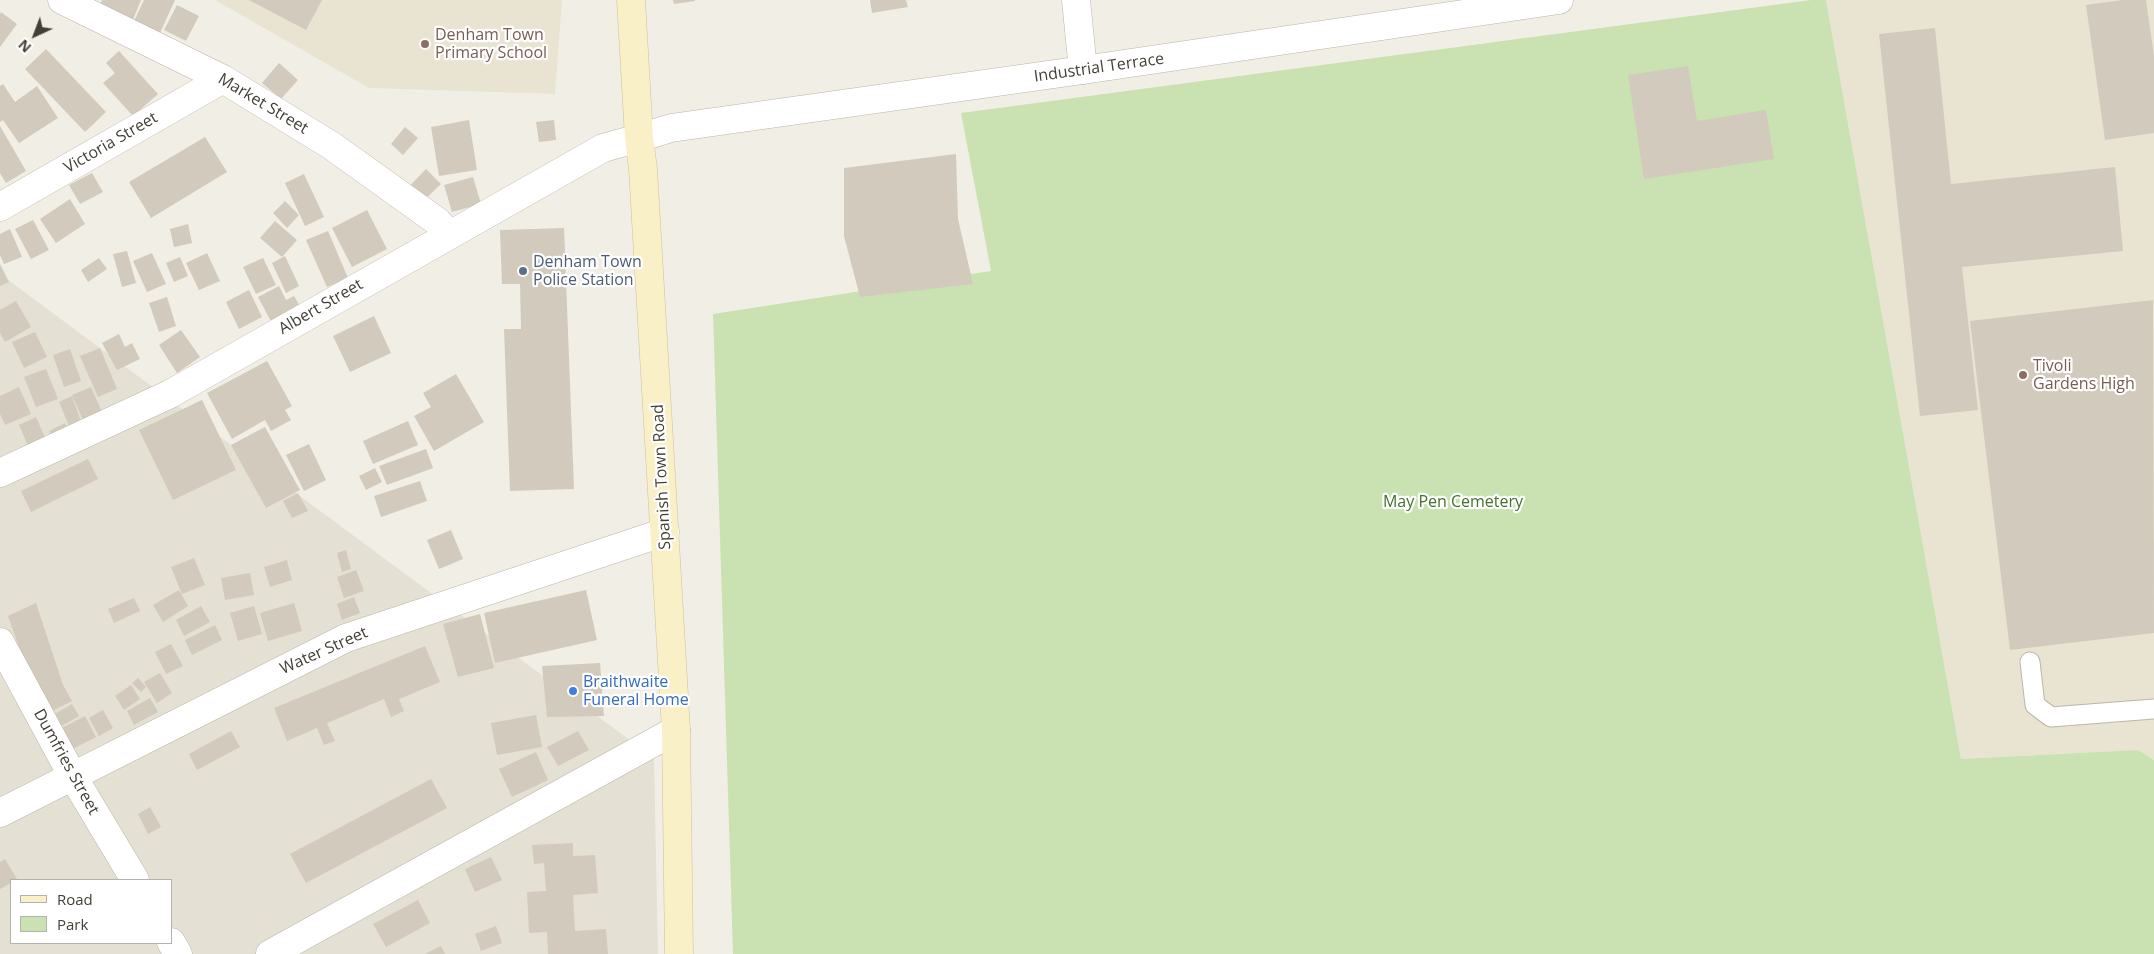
<!DOCTYPE html>
<html>
<head>
<meta charset="utf-8">
<style>
	body { margin:0 }
	#map { position:relative; width:2154px; height:954px; overflow:hidden; background:#f1eee6; font-family:"Open Sans",sans-serif }
	canvas { display:block }
	.legend { position:absolute; left:10px; top:879px; width:162px; height:65px; box-sizing:border-box; background:#fff; border:1px solid #b4b2af; margin:0; padding:6px 9px; list-style:none; font-size:15px; color:#433f36 }
	.legend li { display:flex; align-items:center; gap:10px; height:25px }
	.legend b { width:25px; border:1px solid #b4b2af }
	.north { position:absolute; left:10px; top:10px; width:50px; height:50px; -webkit-text-stroke:4px #fff; paint-order:stroke; rotate:223deg; font-size:14px; font-weight:700; line-height:20px; text-align:center; color:#433f36 }
	.north::after { content:''; display:block; margin:auto; width:18px; height:22px; background:#433f36; clip-path:polygon(50% 0,100% 100%,50% 72%,0 100%) }
</style>
</head>
<body>
<div id="map">
<canvas width="2154" height="954"></canvas>
<ul class="legend">
<li><b style="height:6px;background:#faf0c7"></b>Road</li>
<li><b style="height:14px;background:#cae2b1"></b>Park</li>
</ul>
<div class="north">N</div>
</div>
<script>
const ctx = document.querySelector('canvas').getContext('2d');
ctx.lineJoin = 'round';
function fillPath(path, color) { ctx.fillStyle = color; ctx.fill(path, 'evenodd'); }
function stroke(path, color, width, dash) { ctx.strokeStyle = color; ctx.lineWidth = width; ctx.lineCap = dash ? 'butt' : 'round'; ctx.setLineDash(dash || []); ctx.stroke(path); }
function write(font, color, halo, rows, align = 'center') {
  ctx.font = font + ' "Open Sans",sans-serif'; ctx.lineWidth = 4.5; ctx.setLineDash([]); ctx.textBaseline = 'middle'; ctx.strokeStyle = halo; ctx.fillStyle = color; for (const [text, x, y, turn = 0] of rows) {
    ctx.save(); ctx.translate(x, y); ctx.rotate((+turn || 0) * Math.PI / 180); ctx.textAlign = isNaN(turn) ? turn : align; if (halo) ctx.strokeText(text, 0, 0); ctx.fillText(text, 0, 0); ctx.restore();
  }
}
const residential = new Path2D(`
	M0,274l654,484 4,196h-658zM11,880h160v63h-160z`);
const education = new Path2D(`
	M215,0h347l-7,94 -186,-6z
	M1826,0h328v760l-16,-10 -177,9z`);
const green = new Path2D(`
	M1811,0h15l135,759 177,-9 16,10v194h-1421l-20,-640 278,-43 -30,-158z`);
const building = new Path2D(`
	M102,0h39l-9,22 -33,-15z
	M144,0h31l-15,33 -26,-12z
	M249,0h73l-16,30z
	M673,0h22v1l-21,3z
	M870,0h36l2,7 -36,6z
	M2122,0h24l8,56v77l-49,7 -19,-135z
	M177,5l22,11 -13,25 -22,-11z
	M1,12l16,12 -17,23v-33z
	M1935,28l16,156 164,-17 8,84 -161,16 16,143 -58,6 -41,-382z
	M46,49l60,63 -21,20 -60,-63z
	M119,51l39,43 -25,22 -30,-33 12,-10 -9,-10z
	M279,63l19,17 -17,19 -19,-16z
	M1688,66l9,55 69,-11 8,49 -130,20 -16,-104z
	M3,84l12,18 22,-16 21,32 -39,25 -16,-23 -3,2v-36z
	M469,120l8,50 -38,6 -8,-49z
	M554,120l2,20 -17,2 -3,-20z
	M0,126l26,45 -20,12 -6,-10z
	M405,127l13,11 -15,17 -12,-11z
	M205,137l22,35 -76,46 -22,-36z
	M956,154l2,65 15,65 -113,13 -16,-61v-68z
	M426,169l15,15 -22,21 -16,-12z
	M92,173l11,19 -23,12 -11,-19z
	M304,174l20,43 -19,9 -20,-43z
	M473,177l8,27 -29,8 -8,-27z
	M70,199l15,25 -29,19 -16,-24z
	M285,201l14,14 -12,13 -14,-15z
	M367,210l20,39 -35,18 -20,-39z
	M33,220l16,30 -18,9 -16,-30z
	M275,221l22,19 -15,17 -22,-19z
	M188,224l4,19 -18,4 -4,-18z
	M564,228l10,261 -64,2 -6,-162h17l-1,-45h-18l-2,-54z
	M10,229l12,28 -18,7 -4,-9v-21z
	M328,231l20,47 -21,9 -21,-47z
	M127,251l9,32 -14,4 -9,-33z
	M152,253l14,31 -19,8 -14,-31z
	M207,253l13,28 -21,9 -13,-27z
	M285,256l14,30 -13,7 -14,-30z
	M180,257l8,19 -14,6 -8,-19z
	M99,258l8,11 -19,13 -7,-12z
	M263,258l13,27 -20,9 -13,-27z
	M0,264l9,18 -9,4z
	M279,286l7,14 8,-4 8,14 -29,15 -15,-28z
	M249,290l13,27 -23,12 -13,-27z
	M167,297l9,29 -17,6 -10,-29z
	M2153,300l1,333 -144,17 -40,-329z
	M16,301l15,26 -26,15 -5,-9v-23z
	M374,316l17,37 -41,19 -17,-36z
	M181,330l19,27 -23,16 -18,-28z
	M35,332l12,25 -23,11 -12,-26z
	M119,334l6,13 7,-4 8,16 -23,11 -15,-27z
	M100,348l17,41 -19,8 -18,-41z
	M70,349l11,32 -17,6 -11,-32z
	M267,361l25,45 -7,4 6,10 -20,11 -6,-11 -33,19 -25,-46z
	M46,369l12,30 -22,8 -12,-30z
	M456,374l28,48 -50,29 -20,-35 17,-9 -8,-14z
	M19,387l12,27 -26,11 -5,-11v-18z
	M91,387l11,25 -19,8 -11,-25z
	M72,396l9,25 -12,5 -10,-24z
	M202,400l34,70 -63,30 -34,-70z
	M36,417l10,23 -17,8 -10,-23z
	M408,421l10,24 -45,19 -10,-23z
	M65,423l6,13 -16,7 -6,-12z
	M265,427l35,63 -34,18 -35,-63z
	M309,444l17,36 -22,11 -18,-36z
	M426,449l7,19 -46,17 -8,-19z
	M88,459l10,20 -67,33 -10,-21z
	M375,468l7,14 -16,8 -7,-14z
	M420,481l7,20 -46,16 -7,-21z
	M298,493l10,18 -16,7 -9,-17z
	M451,530l12,29 -24,10 -12,-29z
	M346,550l5,19 -9,3 -5,-19z
	M194,558l11,27 -23,9 -11,-27z
	M287,560l5,20 -22,7 -6,-20z
	M356,570l8,21 -20,7 -7,-21z
	M250,573l4,22 -29,5 -4,-22z
	M179,590l9,16 -25,16 -10,-17z
	M586,590l11,50 -102,23 -11,-50z
	M354,597l6,16 -18,7 -5,-16z
	M134,598l6,13 -26,12 -6,-14z
	M36,603l27,82 9,16 -26,13 -9,-16 -29,-82z
	M294,603l8,28 -34,10 -8,-28z
	M201,606l9,16 -26,14 -8,-16z
	M254,606l8,28 -24,7 -8,-28z
	M480,614l14,54 -36,9 -15,-53z
	M215,625l7,15 -30,15 -7,-15z
	M171,644l12,22 -17,8 -11,-22z
	M425,646l15,36 -41,17 5,12 -13,6 -7,-18 -57,24 8,18 -11,4 -7,-17 -30,13 -13,-33z
	M600,663l4,53 -57,1 -5,-51z
	M160,673l12,20 -15,10 -13,-21z
	M138,678l8,9 -5,5 -9,-9z
	M131,685l9,14 -16,11 -9,-14z
	M150,698l8,14 -24,13 -7,-14z
	M72,704l7,12 -21,12 -7,-12z
	M103,710l10,18 -14,8 -10,-18z
	M536,715l6,32 -45,8 -6,-32z
	M85,716l11,21 -27,14 -11,-21z
	M231,731l9,16 -43,23 -8,-16z
	M578,731l11,19 -31,16 -11,-19z
	M536,752l12,28 -36,17 -13,-28z
	M431,779l16,29 -141,75 -16,-29z
	M150,807l11,20 -13,7 -10,-20z
	M573,843v13l22,-1 3,38 -25,2 2,36 31,-2 2,25h-60l-1,-22 -18,1 -2,-41 19,-1 -2,-28 -10,1 -2,-19z
	M491,857l11,23 -27,12 -10,-23z
	M5,859l12,20 -6,1v3l-11,6v-27z
	M418,900l12,23 -44,24 -13,-23z
	M496,926l6,17 -21,8 -6,-17z
	M441,946l4,8h-20z`);
const service = new Path2D(`
	M2030,662l5,43 16,12 103,-8`);
const minor = new Path2D(`
	M62,0l161,79 109,67 106,76 10,12
	M1076,0l7,70
	M0,207l223,-128
	M0,473l170,-79 433,-246 36,-10
	M0,642l72,133 63,105
	M0,813l346,-175 319,-106
	M171,942l7,12
	M270,954l406,-224`);
const tertiary = new Path2D(`
	M639,138l32,-10 412,-58 476,-70`);
const secondary = new Path2D(`
	M631,0l8,138 4,31 33,561 3,224`);
const markers = [
	[425,44,5,"#8d6e63"],
	[523,271,5,"#5c6f8a"],
	[2023,375,5,"#8d6e63"],
	[573,691,5,"#3f7fe0"]
];
const educationNames = [
	["Denham Town",435,35],
	["Primary School",435,53],
	["Tivoli",2033,366],
	["Gardens High",2033,384]
];
const streetNames = [
	["Industrial Terrace",1099,68,-8],
	["Market Street",263,104,31],
	["Victoria Street",111,143,-30],
	["Albert Street",321,307,-30],
	["Spanish Town Road",662,477,-93],
	["Water Street",324,651,-24],
	["Dumfries Street",66,762,61]
];
const serviceNames = [
	["Denham Town",533,262],
	["Police Station",533,280]
];
const parkNames = [
	["May Pen Cemetery",1453,502]
];
const shopNames = [
	["Braithwaite",583,682],
	["Funeral Home",583,700]
];
fillPath(residential, '#e5e0d4');
fillPath(education, '#e9e4d1');
fillPath(green, '#cae2b1');
fillPath(building, '#d2cabc');
stroke(service, '#bcb6a9', 21);
stroke(minor, '#bcb6a9', 29);
stroke(tertiary, '#bcb6a9', 29);
stroke(secondary, '#cdc398', 29);
stroke(service, '#fff', 19);
stroke(minor, '#fff', 28);
stroke(tertiary, '#fff', 28);
stroke(secondary, '#faf0c7', 28);
for (const [x, y, r, color] of markers) { const dot = new Path2D(); dot.arc(x, y, r, 0, 2 * Math.PI); ctx.fillStyle = color; ctx.fill(dot); stroke(dot, '#fff', 2); }
write('16px', '#785e54', '#fff', educationNames, 'left');
write('16px', '#433f36', '#fff', streetNames);
write('16px', '#4e5e75', '#fff', serviceNames, 'left');
write('16px', '#44702e', '#fff', parkNames);
write('16px', '#366cbe', '#fff', shopNames, 'left');
</script>
</body>
</html>
